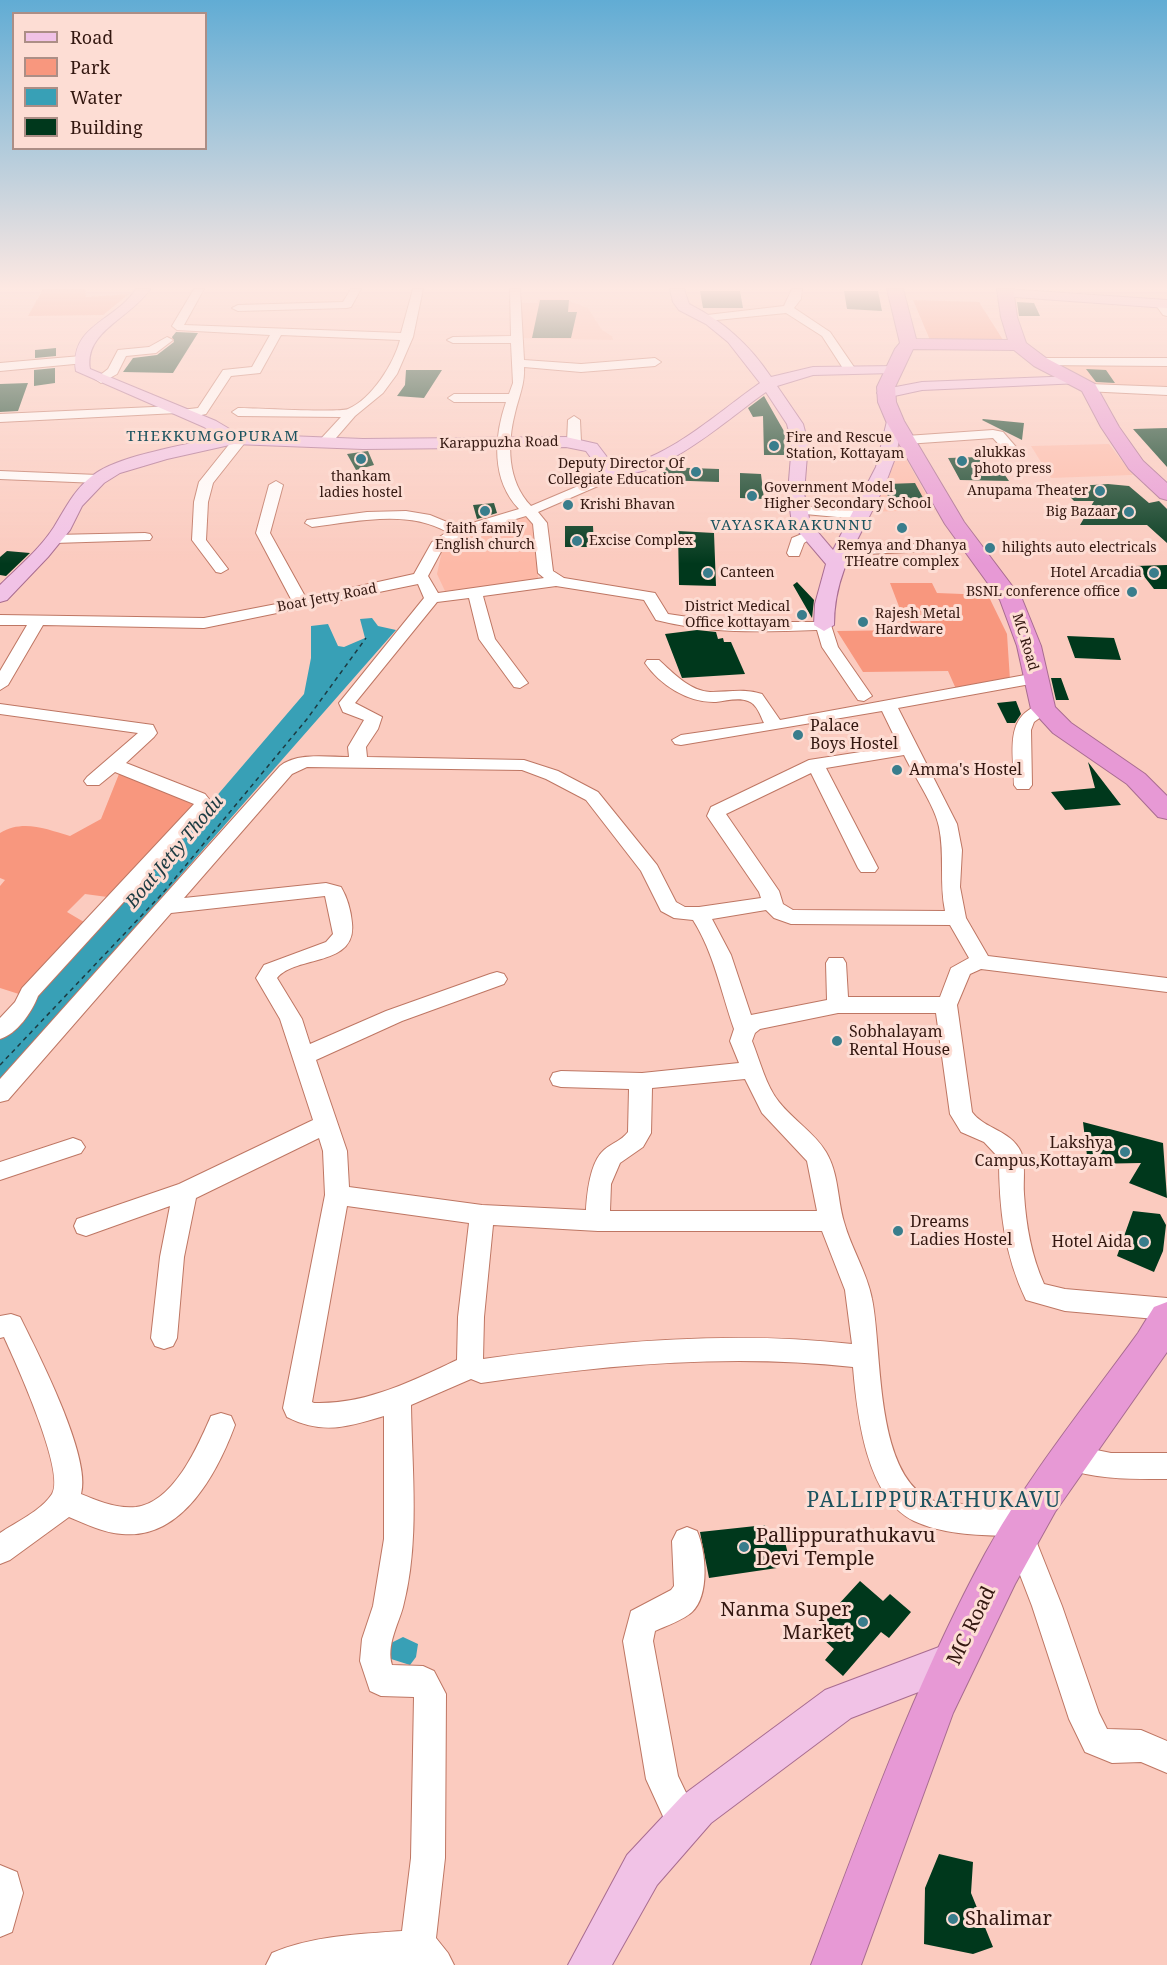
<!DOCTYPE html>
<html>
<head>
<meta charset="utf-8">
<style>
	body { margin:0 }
	#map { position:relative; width:1167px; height:1965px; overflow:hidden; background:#fbcbbf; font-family:"Noto Serif",serif }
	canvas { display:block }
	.legend { position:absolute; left:12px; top:12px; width:195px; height:138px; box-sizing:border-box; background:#fdddd4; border:2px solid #ac8e86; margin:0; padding:8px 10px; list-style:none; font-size:18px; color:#331710 }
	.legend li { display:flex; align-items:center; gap:12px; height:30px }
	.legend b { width:30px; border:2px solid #ac8e86 }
</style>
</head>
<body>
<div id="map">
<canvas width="1167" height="1965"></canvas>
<ul class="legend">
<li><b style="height:8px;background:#f1c2e6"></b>Road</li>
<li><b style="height:16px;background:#f8977e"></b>Park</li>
<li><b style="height:16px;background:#38a0b6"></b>Water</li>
<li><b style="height:16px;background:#00381c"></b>Building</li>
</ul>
</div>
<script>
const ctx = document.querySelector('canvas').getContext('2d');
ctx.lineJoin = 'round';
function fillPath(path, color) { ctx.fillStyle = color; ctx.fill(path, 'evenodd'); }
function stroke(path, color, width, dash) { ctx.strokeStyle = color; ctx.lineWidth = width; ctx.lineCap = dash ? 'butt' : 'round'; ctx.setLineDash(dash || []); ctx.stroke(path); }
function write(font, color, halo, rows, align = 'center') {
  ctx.font = font + ' "Noto Serif",serif'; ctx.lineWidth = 6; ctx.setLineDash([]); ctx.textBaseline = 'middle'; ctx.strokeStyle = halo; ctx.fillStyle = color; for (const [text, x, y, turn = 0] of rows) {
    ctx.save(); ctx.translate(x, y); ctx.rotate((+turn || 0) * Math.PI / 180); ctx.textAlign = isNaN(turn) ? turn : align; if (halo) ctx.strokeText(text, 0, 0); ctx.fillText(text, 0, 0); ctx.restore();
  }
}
const built = new Path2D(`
	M538,299h25l25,9 14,22 10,6 1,4 -93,-2 -1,-35h18z
	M1049,363h118v26l-71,-2z
	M1109,444l24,31 -82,3 -20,-32z
	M905,457l30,53 -71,2 26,-54z
	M529,514l8,9 1,57 -93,11 -8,-17 6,-28 14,-10z`);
const green = new Path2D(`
	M43,289h42l1,8 43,-3 -26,21 -75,1z
	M913,300l66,2 24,38h-73z
	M890,583h42l5,10 51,2 19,39 3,46 -54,9 -8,-18 -85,1 -26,-41 71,-1z
	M119,774l79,30 -83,94 -30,-4 -18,18 22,13 -67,70 -22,-7v-102l5,-6 -5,-2v-45c23,-14 46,-4 70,3l31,-17z`);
const water = new Path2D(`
	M372,618l6,8 18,4 -396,451v-46l172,-187 132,-154 7,-36v-32l17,-2 10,22 6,1 21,-9 -5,-19z
	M403,1637l15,7 -2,13 -6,8 -22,-7 -1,-13z`);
const ferry = new Path2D(`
	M0,1065l162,-171 145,-175 59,-81`);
const building = new Path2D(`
	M700,291h40l3,17h-40z
	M844,291h34l4,20 -35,-2z
	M540,300h29l-1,12h9l-6,26h-39z
	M1017,302l17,1 6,13h-21z
	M176,332l22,1 -25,40 -50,-1 10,-14 24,-3 17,-13 -2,-5z
	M56,348v8l-21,2v-8z
	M55,368v15l-21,3v-16z
	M1086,369l20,1 9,13 -19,-1z
	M406,370h36l-18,28 -27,-2 8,-11z
	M28,383l-10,28 -18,1v-28z
	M764,396l21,37 -1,22h-20l-1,-39 -10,1 -5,-9z
	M983,419l41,4 -2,17 -40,-20z
	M1167,428v39l-34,-38z
	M368,451l6,14 -18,5 -9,-16z
	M980,457l7,9 11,-1 11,16 -49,-1 -12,-22z
	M662,467l57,2v13l-58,-2z
	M740,473l21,1 3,25 -24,-1z
	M915,483l13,24 -34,1 -9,-18 4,-2 -2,-4z
	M1108,484l21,2 20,17 10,-2 8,8v34l-20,-18h-67l14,-24h-20l-13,-14z
	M494,503l3,10 -20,6 -4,-14z
	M565,526h28l1,21h-29z
	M678,531l36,2 2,53 -37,-1z
	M7,551l23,2 -24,23 -6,-1v-18z
	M1167,565v24h-13l-18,-23z
	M797,582l17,18 -2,18 -19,-33z
	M697,630l19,2 2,7 5,-1 1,4h7l14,32 -63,4 -17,-44z
	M1067,636l47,2 7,22 -46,-2z
	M1051,678h10l8,22h-13z
	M1016,701l5,13 -6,9h-8l-10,-20z
	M1088,762l33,43 -56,5 -14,-18 44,-4z
	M1083,1122l80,21 4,55 -38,-15 12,-20 -53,1z
	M1133,1211l27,3 6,11 -3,26 -9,21 -37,-16z
	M765,1525l3,15 16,-2 4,16 -14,2 3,12 -68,10 -9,-46z
	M860,1581l23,20 7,-7 21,18 -22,26 -8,-6 -38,44 -18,-16 9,-11 -20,-18z
	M939,1854l34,8 -2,31 22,54 -20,7 -49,-10 1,-56z`);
const minor = new Path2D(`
	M194,289h10l-20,36 217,8 12,-44h10l-10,48 -16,37 -14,19 -28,23 -26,30 -5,1 -7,-4 24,-26 -103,-1 -6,-4 6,-4c18,0 100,5 110,1 24,-10 46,-46 52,-69l-119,-5 -21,38 -29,3 -25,38c-8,2 -22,5 -29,-1l-177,9v-8l175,-8 6,4 17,-2 25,-38 29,-3 18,-32 -93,-5 -5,-4z
	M351,289h10l-10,18 -4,1 -109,3 -6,-3 6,-3 105,-3z
	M510,289h10l4,71 57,4 74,-6 6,4 -6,4 -74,6 -57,-5c1,17 -5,29 -9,46 -8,31 -8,68 16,93l85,-36h10l2,3 -90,39 9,11 6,48 11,7 91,15 13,21 54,8h108l8,25 34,49 -8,5 -6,-1 -36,-53 -5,-17c-55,2 -107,4 -161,-10l-12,-20 -88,-14 -73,10 12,43 33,44 -8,5 -6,-1 -35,-48 -10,-41 -32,4 -82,101 27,14 -4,12 -12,18 1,10 157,3 34,11 40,21 59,73 19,37 9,5h14l62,-9 -2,-6 -52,-76 4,-9 98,-47 90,-14 -17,-35 -201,34 -6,-1 -3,-4 9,-5 83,-12c-4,-8 -7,-19 -16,-22 -10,-4 -22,0 -32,1 -28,1 -56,-17 -71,-39l2,-3h12c14,13 31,31 51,32 19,0 34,-4 52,2l18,26 256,-47 8,5 -8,5 -138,25 59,116 5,26 -2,37 6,31 22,38 179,22v14l-186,-23 -11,5 -13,31 15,107c12,17 39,18 49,40 5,11 2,29 3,42 2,31 7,61 20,90l21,5 102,9v22l-102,-9 -39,-11c-22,-46 -27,-92 -27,-142l-15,-16 -23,-10 -11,-18 -14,-101h-98l-78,16 -5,4 -3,8c8,20 14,45 27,61 14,18 35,30 47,50 13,22 11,46 18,70 7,26 23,50 28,77 11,52 1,183 65,203l88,7 10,4 4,10 -6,10 29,73 37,107 8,16 34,1 26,11v32l-26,-11 -29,1 -27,-11 -16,-33 -37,-113 -27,-70c-30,-1 -63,-2 -91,-15 -48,-23 -57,-107 -61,-154 -124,-14 -249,-2 -372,16l-10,-4 -60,26c1,67 9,137 -8,202 -5,18 -17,39 -11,58l31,1 11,5 12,23 -1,164 -9,80 12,15 6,12h-188l6,-12c39,-17 87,-19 130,-22l9,-73 3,-161 -33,-1 -11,-5 -10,-30 2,-22 11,-33 11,-67v-123c-37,11 -61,19 -97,1l-4,-9 42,-213 -2,-44 -4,-13 -123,60 -12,59 -7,81 -4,8 -9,3 -9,-3 -4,-8 9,-81 10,-51 -84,30 -9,-3 -3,-7 3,-7 102,-35 134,-64 -33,-101 -24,-41 8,-13 62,-23 7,-8 -8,-38 -154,17 -163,187 -8,2v-23l280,-313c17,-14 47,-9 69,-9l-1,-10 16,-27 -21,-8 -4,-9 85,-105 -6,-14 -214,44 -161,-3 -35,60 -8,5v-19l27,-46h-27v-10l204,3 88,-17 -36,-68 13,-48 7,-4 7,4 -13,48 36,65 108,-24 18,-32 15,-10c-40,-23 -92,-10 -135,-5l-7,-4 2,-3 60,-8 39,-1 24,4 29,12 60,-18c-28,-29 -25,-72 -13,-107h-52l-6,-4 6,-4h55l4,-11 -2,-40h-58l-6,-3 6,-3 58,-1zM526,516l7,8 5,49 6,5 -106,15 -10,-17 15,-28 19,-13zM904,755c10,21 31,51 35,72 6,28 0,56 6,84l-152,-1 -10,-6 -4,-13 -53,-77 85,-41 47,95 3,4h14l3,-4 -52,-100zM307,767l215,3 24,9 40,21 55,71 20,40 13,7 19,2c21,33 28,72 41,109l-4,12 9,22 -97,10 -81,-2 -8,2 -3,6 3,6 8,2 68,2 -1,43c-7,9 -16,11 -24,18 -14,12 -17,43 -18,60l-104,-5 -133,-18 -2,-36 -31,-91 86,-39 102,-37 3,-5 -3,-5 -7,-2 -7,2 -104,37 -76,33 -8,-25 -25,-41c19,-23 80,-11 75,-55 -1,-12 -5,-26 -11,-36l-15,-4 -142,15 108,-124zM766,910l8,8 17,6 159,1 19,33 -18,10 -11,29h-92l-2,-34 -3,-5h-14l-3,5 1,37 -76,15 -20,-60 -19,-36zM745,1079l17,34 45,48 10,50h-207l1,-27 9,-21 23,-16 8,-14 1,-45zM347,1206l122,17 -11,94 -1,43c-45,21 -92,45 -143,43l-2,-1zM493,1225l105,6h224l23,59 7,54c-123,-14 -247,-2 -369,15l1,-42z
	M792,289h10l-1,10 -7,9 36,24 26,38 -2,3h-8l-24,-37 -36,-23 -79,8 -6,-3 6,-3 77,-9z
	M1161,301l6,4v11l-4,-1 -8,-11z
	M167,337l6,3 -17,13 -30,3 -9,18 -16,9 -6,-4 13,-10 10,-19 31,-3z
	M81,356l4,1v6l-85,8v-8z
	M1040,358h127v8l-131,-1 -2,-3z
	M1089,384l78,3v8l-82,-4 -2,-3z
	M574,416l6,4 1,22 -7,4 -7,-4 1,-22z
	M993,430l10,2 13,15 -2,3h-10l-11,-12 -87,6 -7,-4 7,-4z
	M240,436l7,4 -34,43 -5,19 -2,38 22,29 -7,4 -5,-1 -24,-32 2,-38 5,-20 36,-45z
	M0,471l98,4 7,4 -7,4 -98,-4z
	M799,506l60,5 7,4 -7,4 -65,-6v-6z
	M809,531l7,4 -12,8 -5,13h-10l-2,-3 5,-15z
	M145,533l5,1 2,3 -2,3 -96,3 -7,-4 7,-4z
	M971,542l5,1 2,3 -2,3 -134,6 -7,-4 7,-4z
	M0,704l153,21 4,8 -3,4 -28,26 79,31 8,10 -175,192c-6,16 -21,38 -38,43v-21l15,-16 7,-14 172,-184 -79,-32 -16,13h-12l-3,-4 3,-4 51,-44 -138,-19z
	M1043,704l9,5 -18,13 -3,8 1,55 -3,4h-12l-3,-4c0,-32 -11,-71 29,-81z
	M73,1138l8,3 4,6 -4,6 -81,27v-18z
	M11,1314l9,3c18,36 72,141 61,177 17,7 36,15 55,13 38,-5 62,-61 75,-91l10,-3 10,3 4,9c-17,46 -52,115 -113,109 -18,-1 -36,-10 -53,-17l-59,43 -10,4v-31c16,-11 41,-22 52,-39 14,-21 -36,-131 -48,-157l-4,1v-22z
	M1072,1445l39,8h56v26c-36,0 -71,1 -105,-12l-4,-9 4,-9z
	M687,1527l10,4c9,20 13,64 -5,81 -9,8 -26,14 -37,19l-2,10 25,135 23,48 -5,12 -12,5 -12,-5 -26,-57 -23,-138 8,-30 40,-21 3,-4 -2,-45 5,-10z
	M0,1865l17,7 6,21 -11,39 -12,5z`);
const major = new Path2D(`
	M136,289h14c-20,30 -66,42 -60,80l126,52 22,13 125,5 203,-2 31,7 16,21c46,3 110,-57 147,-82l-32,-41 -22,-18 -27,-14 -6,-8 -3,-13h14l5,15c35,18 60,40 82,73l42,-10 86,-1 2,3 -2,3 -5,1 -81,2 -36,11 26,38 5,19 -4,50 6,30 23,27 43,-83 11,-46 8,-5 8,5c-4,15 -5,31 -11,45 -20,58 -58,95 -58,159l-10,6 -10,-6 1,-21 11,-40 -34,-40 -4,-31 4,-50 -5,-19 -21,-32c-42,29 -110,95 -164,81l-16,-22 -20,-4 -203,2 -129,-5 -67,15 -47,14 -16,10 -22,23 -12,24 -22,27 -41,43 -7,2v-17c18,-18 40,-36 54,-58 11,-18 20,-37 38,-51 26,-21 95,-31 128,-39l-16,-10 -128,-56c-7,-46 40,-50 60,-82z
	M1006,289l161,11v8l-166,-12 -2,-3z
	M1076,376l5,1 2,3 -2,3 -159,7 -37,8 -8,-5 3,-3 42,-8z
	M955,1641l13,6 6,13 -6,13 -117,45 -140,105 -54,62 -45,80h-44l59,-110 56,-60 142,-105z`);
const highway = new Path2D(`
	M887,289h16l13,50 92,1 -7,-23 -4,-28h16l4,28 9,26 20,15 49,26 24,43 24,34 24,22v17l-7,-2 -31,-29 -28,-42 -19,-36 -48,-25 -20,-16 -101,-1 -18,38 1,15 8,19 60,101 58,77 19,47 14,61 16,16 74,51 22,22v23l-9,-2 -31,-33 -74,-51 -22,-24 -14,-63 -17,-46 -55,-76 -59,-103 -8,-19 -1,-15 18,-38 5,-6z
	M1167,1302v50l-112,160 -40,72 -62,129 -92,252h-50c53,-139 103,-280 174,-411 43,-78 100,-148 153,-221l16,-26z`);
const markers = [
	[774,446,6,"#397d8c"],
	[361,459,6,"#397d8c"],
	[962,461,6,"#397d8c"],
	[696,472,6,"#397d8c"],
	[1100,491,6,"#397d8c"],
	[752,496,6,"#397d8c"],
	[568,505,6,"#397d8c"],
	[485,511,6,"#397d8c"],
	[1129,512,6,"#397d8c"],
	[902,528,6,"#397d8c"],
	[577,541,6,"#397d8c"],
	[990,548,6,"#397d8c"],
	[708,573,6,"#397d8c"],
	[1154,573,6,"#397d8c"],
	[1132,592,6,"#397d8c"],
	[802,615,6,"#397d8c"],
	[863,622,6,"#397d8c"],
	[798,735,6,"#397d8c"],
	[897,770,6,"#397d8c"],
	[837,1041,6,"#397d8c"],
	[1125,1152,6,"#397d8c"],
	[898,1231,6,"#397d8c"],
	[1144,1242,6,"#397d8c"],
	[744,1547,6,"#397d8c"],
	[863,1622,6,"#397d8c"],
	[953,1919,6,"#397d8c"]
];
const farPoinames = [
	["Fire and Rescue",786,438],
	["Station, Kottayam",786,454],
	["alukkas",974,453],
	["photo press",974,469],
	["Deputy Director Of",684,464,"right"],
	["Collegiate Education",684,480,"right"],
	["thankam",361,477,"center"],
	["ladies hostel",361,493,"center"],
	["Government Model",764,488],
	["Higher Secondary School",764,504],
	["Anupama Theater",1088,491,"right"],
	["Krishi Bhavan",580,505],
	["Big Bazaar",1117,512,"right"],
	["faith family",485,529,"center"],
	["English church",485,545,"center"],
	["Excise Complex",589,541],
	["Remya and Dhanya",902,546,"center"],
	["THeatre complex",902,562,"center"],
	["hilights auto electricals",1002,548],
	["Canteen",720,573],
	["Hotel Arcadia",1142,573,"right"],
	["BSNL conference office",1120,592,"right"],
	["District Medical",790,607,"right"],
	["Office kottayam",790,623,"right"],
	["Rajesh Metal",875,614],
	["Hardware",875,630]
];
const farStreetnames = [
	["Karappuzha Road",499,443,-1],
	["Boat Jetty Road",327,598,-11],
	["MC Road",1025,642,73]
];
const farNeighbourhoodnames = [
	["THEKKUMGOPURAM",213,437],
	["VAYASKARAKUNNU",792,526]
];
const poiNames = [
	["Palace",810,726],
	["Boys Hostel",810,744],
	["Amma's Hostel",909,770],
	["Sobhalayam",849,1032],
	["Rental House",849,1050],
	["Lakshya",1113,1143,"right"],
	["Campus,Kottayam",1113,1161,"right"],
	["Dreams",910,1222],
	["Ladies Hostel",910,1240],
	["Hotel Aida",1132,1242,"right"]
];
const waterNames = [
	["Boat Jetty Thodu",175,852,-50]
];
const nearPoinames = [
	["Pallippurathukavu",756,1536],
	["Devi Temple",756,1559],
	["Nanma Super",851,1610,"right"],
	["Market",851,1633,"right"],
	["Shalimar",965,1919]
];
const nearStreetnames = [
	["MC Road",972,1626,-64]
];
const nearNeighbourhoodnames = [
	["PALLIPPURATHUKAVU",934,1501]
];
fillPath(built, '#fdb9a7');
fillPath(green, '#f8977e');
fillPath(water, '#38a0b6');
stroke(ferry, '#1c3b42', 1.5, [4.5, 4]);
fillPath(building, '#00381c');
stroke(minor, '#be7663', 2);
stroke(major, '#a86c90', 2);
stroke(highway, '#a86c90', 2);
fillPath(minor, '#fff');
fillPath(major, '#f1c2e6');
fillPath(highway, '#e799d5');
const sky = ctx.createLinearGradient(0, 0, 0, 564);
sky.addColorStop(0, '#61acd4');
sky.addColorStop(0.51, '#fde8e2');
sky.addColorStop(1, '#fde8e200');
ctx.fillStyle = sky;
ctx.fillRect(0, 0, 1167, 564);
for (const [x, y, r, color] of markers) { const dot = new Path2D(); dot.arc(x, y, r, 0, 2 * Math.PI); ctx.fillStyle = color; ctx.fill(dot); stroke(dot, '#fdddd4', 2); }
write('14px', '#331710', '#fdddd4', farPoinames, 'left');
write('14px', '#331710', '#fdddd4', farStreetnames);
ctx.letterSpacing = '1.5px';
write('15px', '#1c535f', '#fdddd4', farNeighbourhoodnames);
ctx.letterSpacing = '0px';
write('16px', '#331710', '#fdddd4', poiNames, 'left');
write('italic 18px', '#1c3b42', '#fdddd4', waterNames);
write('20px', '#331710', '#fdddd4', nearPoinames, 'left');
write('20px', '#331710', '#fdddd4', nearStreetnames);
ctx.letterSpacing = '1.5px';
write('21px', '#1c535f', '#fdddd4', nearNeighbourhoodnames);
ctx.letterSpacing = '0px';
</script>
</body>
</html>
